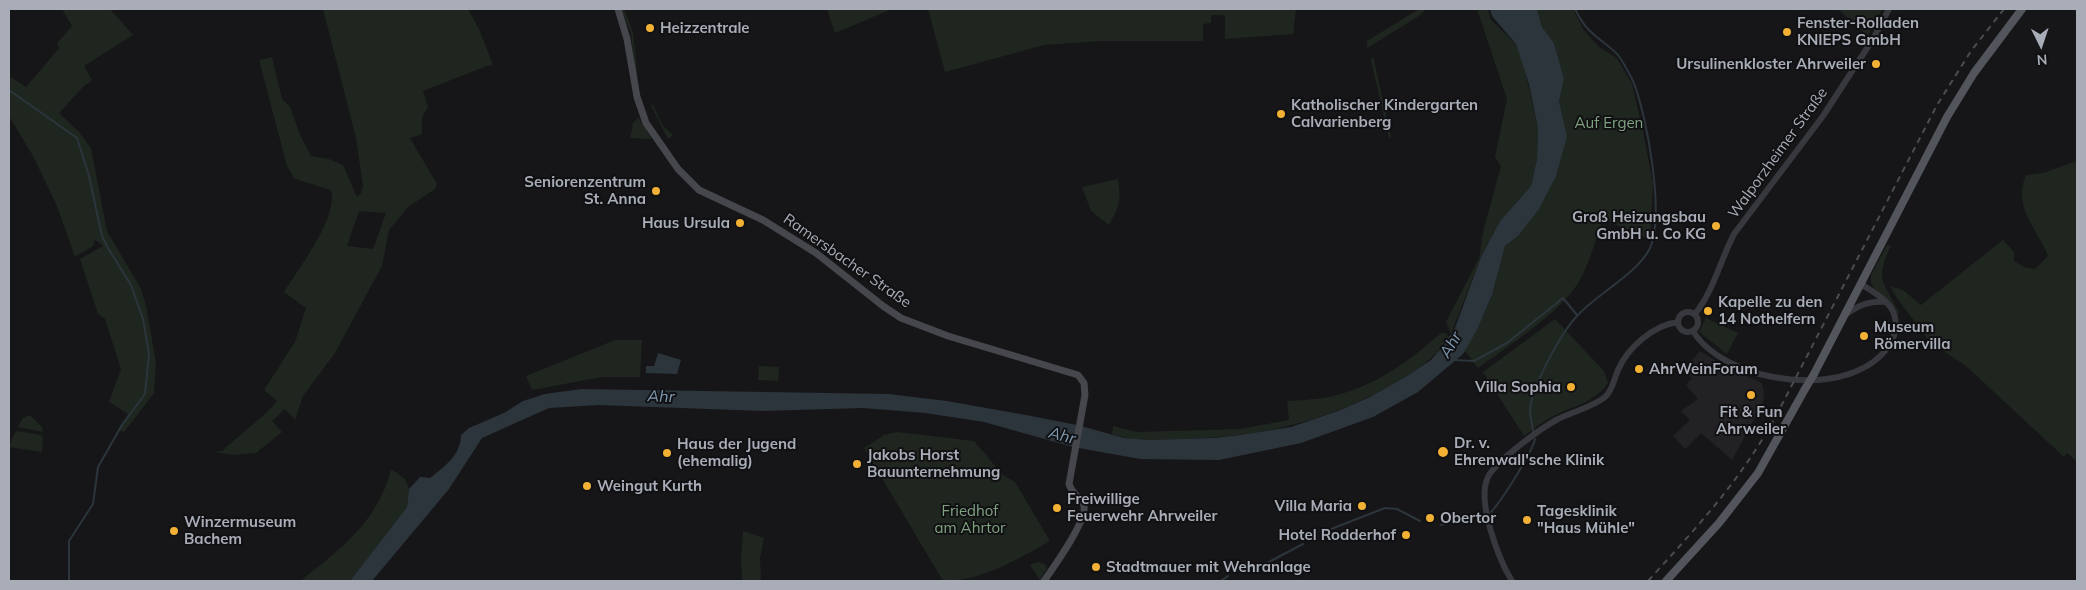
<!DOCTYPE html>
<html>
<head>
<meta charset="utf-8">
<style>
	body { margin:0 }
	#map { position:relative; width:2086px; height:590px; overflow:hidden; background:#161618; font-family:Mulish,sans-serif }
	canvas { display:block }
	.frame { position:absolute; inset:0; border:10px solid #a8adb8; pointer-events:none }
	.north { position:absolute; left:2016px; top:20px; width:50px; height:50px; -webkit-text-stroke:4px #111113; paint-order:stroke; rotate:176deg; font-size:14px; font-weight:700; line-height:20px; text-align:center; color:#a8adb8 }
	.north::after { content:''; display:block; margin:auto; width:18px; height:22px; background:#a8adb8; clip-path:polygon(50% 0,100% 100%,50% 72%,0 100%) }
</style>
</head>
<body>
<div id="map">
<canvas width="2086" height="590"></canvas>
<div class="frame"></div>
<div class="north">N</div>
</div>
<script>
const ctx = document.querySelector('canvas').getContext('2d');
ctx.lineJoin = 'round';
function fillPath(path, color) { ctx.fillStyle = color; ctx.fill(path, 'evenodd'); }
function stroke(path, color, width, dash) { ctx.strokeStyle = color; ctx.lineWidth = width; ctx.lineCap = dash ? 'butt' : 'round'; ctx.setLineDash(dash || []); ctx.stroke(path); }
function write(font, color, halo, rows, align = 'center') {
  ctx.font = font + ' Mulish,sans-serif'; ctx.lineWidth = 4; ctx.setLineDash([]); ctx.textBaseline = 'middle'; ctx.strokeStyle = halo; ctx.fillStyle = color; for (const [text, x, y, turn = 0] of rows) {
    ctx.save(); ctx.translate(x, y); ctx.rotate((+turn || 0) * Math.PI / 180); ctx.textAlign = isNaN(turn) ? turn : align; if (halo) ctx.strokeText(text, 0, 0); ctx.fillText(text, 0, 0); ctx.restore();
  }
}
const built = new Path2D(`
	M1700,351l28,17 34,15 2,10 -1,10 -31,57 -31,-27 -16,16 -12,-13 17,-16 -9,-9 17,-12 -12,-14 6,-7 -3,-2 3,-5 -5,-4z`);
const green = new Path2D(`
	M62,9h48l23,26 -49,31 8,14 -9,7 -24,26 20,19 12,16 16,83 34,58 5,16 10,58 -2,30 -30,39 -6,-2 10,-16 -19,-12 12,-33 -16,-50 -7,-5 -18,-55 23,-13 -8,-6 -2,6 -18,11 -18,-51 -24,-50 -24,-40v-40l17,11 33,-39 -2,-5 15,-17z
	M323,9h145l11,20 14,36 -6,1 -64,25 5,16 -6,10v17l-12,4 27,46 -2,5 -27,18 -19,23 -7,36 -47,87 -32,43 -8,24 -10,-11 -13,12 10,11 -26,21 -23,2 -19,-3 8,-1 45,-39 10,-11 -13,-11 31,-48 11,-34 -22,-16c14,-22 55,-76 47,-102l-36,-11 -8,-13 -28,-106 13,-3 10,42 8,8 11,30 10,19 18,3 14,6 14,32 4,-4 2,-7 -7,-48zM359,211l27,2 -13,36 -26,-3z
	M621,9h3l9,23 5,49 -3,-9 -4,-39z
	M827,9h65l-57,24z
	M928,9h368l-3,25 -68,5v-24h-14v8l-8,1v17h-104l-55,4 -99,27z
	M1419,9h5v2l-5,5 -52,32v-7z
	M1477,9h11l3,11 25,24 8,22 14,62 -1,31 -6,27 -31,35 -19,36 -30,77 -5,-12 33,-64 4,-26 18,-66 -6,-9 12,-58z
	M1537,9h36l10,20 16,18 18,11 15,26 12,52 9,48 -3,56 -47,-21c-7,20 -13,42 -23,61 -18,32 -72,66 -102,88l-14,-18 13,-20 15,-35 13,-49 13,-10 49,-100 -8,-35 5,-22 -10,-36 -12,-16z
	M1838,9h44l-14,27z
	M1373,56l18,81 -2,1 -18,-78z
	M651,105h2l10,21 10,9 -5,4z
	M638,117l14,22 -22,-1 3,-12h-2z
	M2077,161v301l-10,-9 -3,4 -98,-91 -36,-24 -33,-44 -7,-12 13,4 18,15 82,-65 11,12v9l10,6 11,2 13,-13c-11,-28 -36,-49 -22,-81l17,-2z
	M1118,179c3,21 2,27 -9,46l-18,-14 -9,-24z
	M1887,245l4,1c-17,34 -7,36 8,66l-1,4 -8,-15 -16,-12 -3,-6v-8z
	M1706,318l32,15 -11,21 -28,-22z
	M1555,319l49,52 4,12c-13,19 -30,21 -50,31 -12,5 -23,14 -34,22l-41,-64z
	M1441,333h5l3,4c-15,23 -37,37 -61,50 -67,37 -132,50 -208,52 -23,1 -46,3 -68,-5l1,-8 24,6 103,-3 49,-9 -2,-19c19,-1 39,-2 57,-8 37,-11 69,-35 97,-60z
	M615,340h27l-2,37h-38l-70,13 -6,-14z
	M759,366l20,1 -1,14 -20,-1z
	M30,415l12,12 1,5 -25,-5 5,-9z
	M17,431l24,4 2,3 -1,14 -33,-5 5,-13z
	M897,432l77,9 29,34 12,7 35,59c-34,19 -68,40 -107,40l-79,-133 20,-13z
	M391,469l14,10 4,10 -2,18 -57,74h-50c40,-31 79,-61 91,-112z
	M743,531l21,7 -4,20 1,23h-19l-1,-22z
	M1038,562l7,2 2,4 -7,12 -10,-15z`);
const water = new Path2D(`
	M1490,9h47l5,18 12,16 10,36 -5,22 8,35 -11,40 -17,33 -21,27 -13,10 -13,49 -15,35 -14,24 -45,38 -45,25 -72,26 -82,17 -79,-1 -67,-12 -89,-25 -59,-9 -62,-5 -100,3 -164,-6 -50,3 -67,30 -33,51 -77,92h-22l57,-74 2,-18 11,-12 10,1c14,-11 31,-23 31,-43l8,-7 35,-15 19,-12 22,-7 36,-5 307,5 59,7 79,14 51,10 47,13 25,2 65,-2 26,-3 51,-8 47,-16 32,-14 37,-21 24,-16 13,-15 11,-17 26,-71 19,-36 31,-35 6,-27 1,-31 -9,-44 -13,-40 -24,-28z
	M658,353l23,7 -4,14 -31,-1v-7h8z`);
const stream = new Path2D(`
	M9,90l68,48 12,38 13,60 6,12 23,37 12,34 6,35 -4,40 -23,31 -24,42 -5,37 -24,37v40
	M1454,360l20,1 33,-18 56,-45 14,17
	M1533,431c-1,-6 -2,-13 -3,-19 0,-23 32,-81 48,-97 18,-20 61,-43 72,-67 15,-33 -3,-133 -17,-167 -4,-8 -9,-18 -15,-26 -7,-8 -22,-17 -31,-27 -5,-6 -9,-13 -12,-19
	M1491,512c11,-12 41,-59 44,-73
	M1441,525l40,-10
	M1326,531l59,-23 12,1 23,12
	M1237,571l30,-8 36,-19
	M1221,581l7,-5`);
const tertiary = new Path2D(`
	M1678 322a10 10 0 1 1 20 0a10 10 0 1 1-20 0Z
	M1695,314c19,-24 25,-53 39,-80l89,-118 50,-77 16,-30
	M1845,315c14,-10 23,-14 41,-13
	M1693,331c33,54 161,71 197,13 7,-11 8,-25 1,-36 -6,-10 -20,-17 -30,-24
	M1512,581c-13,-21 -36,-80 -24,-104 8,-16 53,-49 70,-58 14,-7 35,-12 47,-22 8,-7 9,-18 13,-27 10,-23 36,-45 60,-48`);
const secondary = new Path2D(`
	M618,9l9,30 10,58 9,26 32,46 21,21 64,30 53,33 67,53 18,12 47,18 130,39 6,8 1,12 -16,89c3,10 13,15 15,22 3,15 -31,62 -40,75`);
const primary = new Path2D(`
	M1814,374l133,-257 27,-44 48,-64
	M1666,581l53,-58 39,-50 47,-84`);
const rail = new Path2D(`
	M1648,581c50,-55 93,-101 129,-167l160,-309 34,-54 33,-42`);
const primaryBridge = new Path2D(`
	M1805,389l9,-15`);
const markers = [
	[650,28,5,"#f2b134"],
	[1787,32,5,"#f2b134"],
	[1876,64,5,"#f2b134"],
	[1281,114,5,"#f2b134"],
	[656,191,5,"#f2b134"],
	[740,223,5,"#f2b134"],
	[1716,226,5,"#f2b134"],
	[1708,311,5,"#f2b134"],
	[1864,336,5,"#f2b134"],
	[1639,369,5,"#f2b134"],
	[1571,387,5,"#f2b134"],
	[1751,395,5,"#f2b134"],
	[1443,452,6,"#f2b134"],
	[667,453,5,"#f2b134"],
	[857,464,5,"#f2b134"],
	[587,486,5,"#f2b134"],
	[1362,506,5,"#f2b134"],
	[1057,508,5,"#f2b134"],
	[1430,518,5,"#f2b134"],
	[1527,520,5,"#f2b134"],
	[174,531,5,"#f2b134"],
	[1406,535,5,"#f2b134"],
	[1096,567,5,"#f2b134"]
];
const poiNames = [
	["Fenster-Rolladen",1797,23],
	["KNIEPS GmbH",1797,40],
	["Heizzentrale",660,28],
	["Ursulinenkloster Ahrweiler",1866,64,"right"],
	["Katholischer Kindergarten",1291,105],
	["Calvarienberg",1291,122],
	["Seniorenzentrum",646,182,"right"],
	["St. Anna",646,199,"right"],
	["Groß Heizungsbau",1706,217,"right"],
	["GmbH u. Co KG",1706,234,"right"],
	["Haus Ursula",730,223,"right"],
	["Kapelle zu den",1718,302],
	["14 Nothelfern",1718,319],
	["Museum",1874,327],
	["Römervilla",1874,344],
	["AhrWeinForum",1649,369],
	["Villa Sophia",1561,387,"right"],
	["Fit & Fun",1751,412,"center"],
	["Ahrweiler",1751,429,"center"],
	["Dr. v.",1454,443],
	["Ehrenwall'sche Klinik",1454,460],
	["Haus der Jugend",677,444],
	["(ehemalig)",677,461],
	["Jakobs Horst",867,455],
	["Bauunternehmung",867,472],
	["Weingut Kurth",597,486],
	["Freiwillige",1067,499],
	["Feuerwehr Ahrweiler",1067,516],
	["Villa Maria",1352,506,"right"],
	["Tagesklinik",1537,511],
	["\"Haus Mühle\"",1537,528],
	["Obertor",1440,518],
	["Winzermuseum",184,522],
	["Bachem",184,539],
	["Hotel Rodderhof",1396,535,"right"],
	["Stadtmauer mit Wehranlage",1106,567]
];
const parkNames = [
	["Auf Ergen",1609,123],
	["Friedhof",970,511],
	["am Ahrtor",970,528]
];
const streetNames = [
	["Walporzheimer Straße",1778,153,-54],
	["Ramersbacher Straße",847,261,35]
];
const waterNames = [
	["Ahr",1451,345,-59],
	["Ahr",661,397,2],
	["Ahr",1062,436,15]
];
fillPath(built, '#222225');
fillPath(green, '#1e261f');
fillPath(water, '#2c353c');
stroke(stream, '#2c353c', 2);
stroke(tertiary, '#37383d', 6);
stroke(secondary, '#45474d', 7);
stroke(primary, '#53555c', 8);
stroke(rail, '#4a4c52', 2, [6, 5]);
stroke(primaryBridge, '#53555c', 8);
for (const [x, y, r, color] of markers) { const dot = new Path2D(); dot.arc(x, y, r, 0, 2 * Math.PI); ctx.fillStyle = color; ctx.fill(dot); stroke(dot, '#111113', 2); }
write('bold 15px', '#a8adb8', '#111113', poiNames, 'left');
write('15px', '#7fa381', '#111113', parkNames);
write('15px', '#a8adb8', '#111113', streetNames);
write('italic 16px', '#7f9bb3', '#111113', waterNames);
</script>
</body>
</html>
